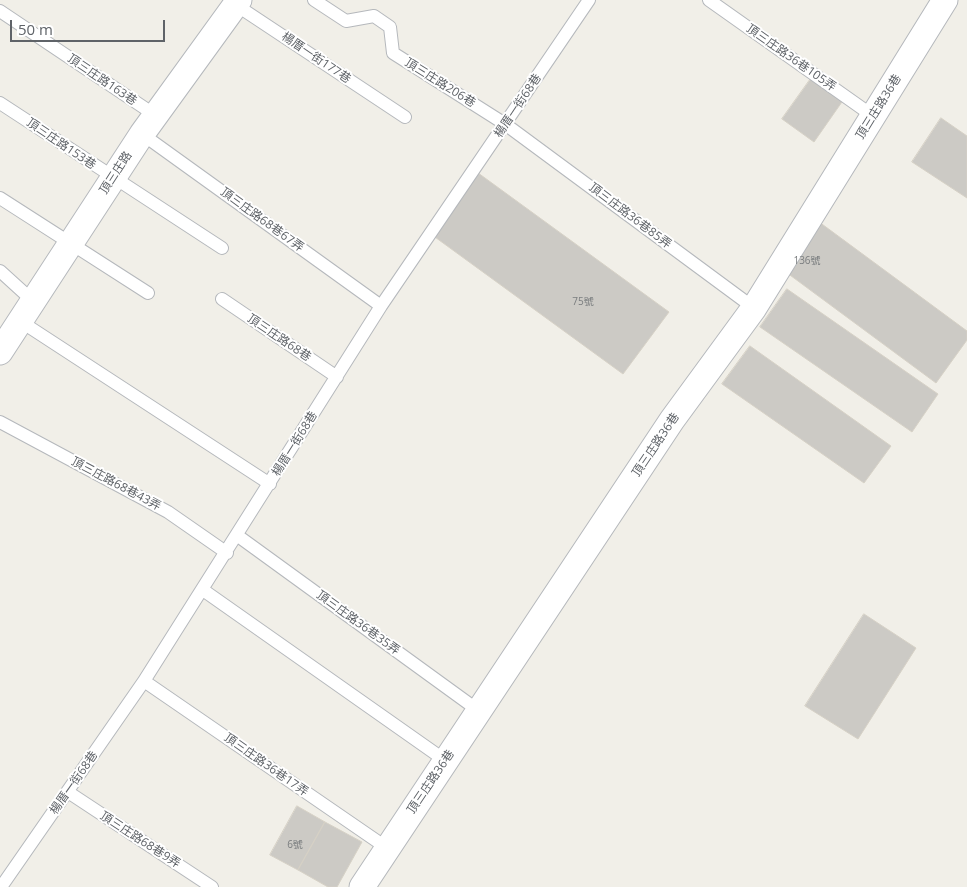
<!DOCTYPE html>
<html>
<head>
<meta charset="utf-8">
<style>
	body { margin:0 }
	#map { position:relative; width:967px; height:887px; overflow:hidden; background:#f1efe8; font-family:"Open Sans",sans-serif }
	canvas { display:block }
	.scale { position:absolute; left:10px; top:20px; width:155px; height:22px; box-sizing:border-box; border:2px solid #5f6368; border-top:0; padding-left:6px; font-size:15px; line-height:18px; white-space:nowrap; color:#5f6368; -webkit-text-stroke:4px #fff; paint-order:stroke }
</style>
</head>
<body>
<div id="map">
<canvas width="967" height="887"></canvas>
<div class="scale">50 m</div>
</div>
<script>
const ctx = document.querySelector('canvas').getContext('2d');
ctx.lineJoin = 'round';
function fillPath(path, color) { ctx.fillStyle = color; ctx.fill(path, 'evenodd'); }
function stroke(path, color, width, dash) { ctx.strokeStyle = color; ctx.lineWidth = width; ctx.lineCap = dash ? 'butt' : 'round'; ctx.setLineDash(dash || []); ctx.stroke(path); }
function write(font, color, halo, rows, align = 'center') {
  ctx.font = font + ' "Open Sans","Noto Sans TC",sans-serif'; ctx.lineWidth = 4; ctx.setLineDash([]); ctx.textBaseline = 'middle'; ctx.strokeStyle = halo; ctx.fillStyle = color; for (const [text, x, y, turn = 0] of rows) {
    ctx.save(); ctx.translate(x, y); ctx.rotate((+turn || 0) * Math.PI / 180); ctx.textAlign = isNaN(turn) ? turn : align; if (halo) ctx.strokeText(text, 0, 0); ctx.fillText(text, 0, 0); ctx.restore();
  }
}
const building = new Path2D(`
	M812,77l32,22 -30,43 -32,-23z
	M941,118l26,18v62l-55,-36z
	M474,170l195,142 -46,62 -195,-142z
	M811,216l156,115v9l-31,43 -161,-119z
	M787,289l151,105 -26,38 -152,-105z
	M750,346l141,100 -27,37 -142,-99z
	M864,614l52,34 -58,91 -53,-33z
	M297,806l28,16 -27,48 -28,-15z
	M325,822l37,20 -25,45h-9l-30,-17z`);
const lane = new Path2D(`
	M314,0l32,21 28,-5 16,11 3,26 112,71 249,184
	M709,0l164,116
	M233,3l172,114
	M0,11l155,104
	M0,103l222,145
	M142,134l239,172
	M0,198l148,95
	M0,271l33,30
	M222,299l115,78
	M20,321l250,163
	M0,422l168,90 59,41
	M238,536l241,175
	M203,590l243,171
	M144,681l243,167
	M68,792l144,95
	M1,887l143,-206 237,-375 208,-306`);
const street = new Path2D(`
	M0,352l142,-218 97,-134
	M362,887l310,-467 82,-112 191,-308`);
const numberNames = [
	["136號",807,261],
	["75號",583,302],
	["6號",295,845]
];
const streetNames = [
	["楊厝一街177巷",316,58,34],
	["頂三庄路36巷105弄",791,58,35],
	["頂三庄路163巷",102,80,34],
	["頂三庄路206巷",440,83,32],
	["楊厝一街68巷",518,106,-56],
	["頂三庄路36巷",879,107,-58],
	["頂三庄路153巷",61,144,34],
	["頂三庄路",116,173,-57],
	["頂三庄路36巷85弄",630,216,37],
	["頂三庄路68巷67弄",262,220,36],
	["頂三庄路68巷",279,338,34],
	["楊厝一街68巷",295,444,-58],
	["頂三庄路36巷",656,445,-56],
	["頂三庄路68巷43弄",116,484,28],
	["頂三庄路36巷35弄",358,623,36],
	["頂三庄路36巷17弄",266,765,35],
	["頂三庄路36巷",431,782,-56],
	["楊厝一街68巷",74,783,-55],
	["頂三庄路68巷9弄",140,840,33]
];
fillPath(building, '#cccac5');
stroke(building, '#d6d1c6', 1);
stroke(lane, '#b5b8bc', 14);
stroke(street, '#b5b8bc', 27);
stroke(lane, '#fff', 12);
stroke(street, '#fff', 25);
write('10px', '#7a7d7f', null, numberNames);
write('12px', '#5f6368', '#fff', streetNames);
</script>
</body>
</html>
